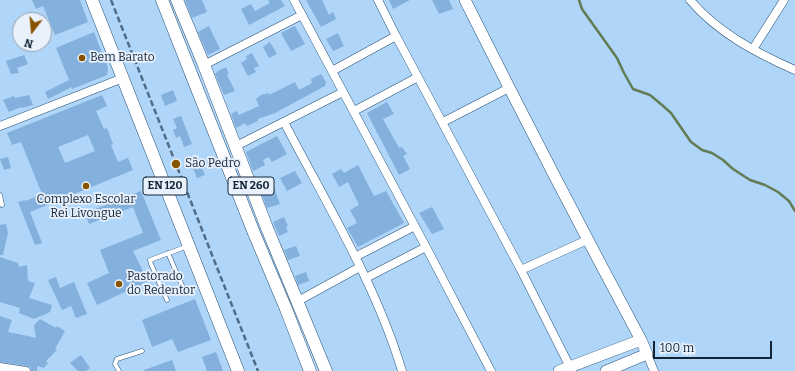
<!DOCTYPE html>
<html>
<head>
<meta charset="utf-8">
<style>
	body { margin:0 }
	#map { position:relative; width:795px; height:371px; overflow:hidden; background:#afd5f9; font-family:Bitter,serif }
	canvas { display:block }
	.north { position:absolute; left:12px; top:12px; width:40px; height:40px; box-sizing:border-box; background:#e9f2fc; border:1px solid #93a0ac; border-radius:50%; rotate:196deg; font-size:11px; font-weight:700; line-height:16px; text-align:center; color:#122435 }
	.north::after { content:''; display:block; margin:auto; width:14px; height:18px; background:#885300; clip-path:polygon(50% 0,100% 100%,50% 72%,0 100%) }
	.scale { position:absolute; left:653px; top:341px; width:119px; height:18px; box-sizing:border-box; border:2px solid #122435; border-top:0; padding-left:5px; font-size:12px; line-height:14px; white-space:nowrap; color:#122435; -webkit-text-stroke:3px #e9f2fc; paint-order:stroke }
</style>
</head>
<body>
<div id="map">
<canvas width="795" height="371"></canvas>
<div class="north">N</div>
<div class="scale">100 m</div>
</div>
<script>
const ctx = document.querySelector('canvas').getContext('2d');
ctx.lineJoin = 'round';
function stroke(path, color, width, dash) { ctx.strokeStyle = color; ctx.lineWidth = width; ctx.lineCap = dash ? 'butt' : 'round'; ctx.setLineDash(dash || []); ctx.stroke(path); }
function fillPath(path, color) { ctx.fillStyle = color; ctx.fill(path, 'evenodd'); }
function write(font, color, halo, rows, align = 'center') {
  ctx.font = font + ' Bitter,serif'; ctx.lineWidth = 3.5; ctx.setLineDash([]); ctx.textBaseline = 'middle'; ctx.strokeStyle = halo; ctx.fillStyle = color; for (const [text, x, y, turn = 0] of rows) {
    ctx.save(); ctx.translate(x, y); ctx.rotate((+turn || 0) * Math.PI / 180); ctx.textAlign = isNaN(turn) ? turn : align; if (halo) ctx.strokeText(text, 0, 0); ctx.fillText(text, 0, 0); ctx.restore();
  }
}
const stream = new Path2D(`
	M579,0l3,9 35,49 7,15 9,16 17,6 12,10 9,8 20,29 11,8 10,3 11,7 10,9 17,11 15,5 13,7 11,9 6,10`);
const building = new Path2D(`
	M32,0h48l8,22 -33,13 -12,-29 -7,3z
	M185,0h17l5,12 -15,6z
	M268,0h13l4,6 -36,19 -8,-16 10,-5 4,7 15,-8z
	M306,0h16l7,15 4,-3 3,7 -15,8z
	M389,0h21l-17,9z
	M432,0h17l4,9 -14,5z
	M209,26l11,23 -12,6 -10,-23z
	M295,26l10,18 -14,7 -10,-18z
	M94,32l14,36 -1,7 -35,14v-2l-24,12 -3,-7 24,-12 -13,-32z
	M338,33l6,13 -11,5 -7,-12z
	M270,42l7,12 -8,4 -6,-11z
	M252,53l7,13 -5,2 2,4 -8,4 -7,-13 6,-4 -1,-3z
	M24,55l4,9 -11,4 2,5 -8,1 -5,-13z
	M226,67l3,7 -2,1 8,16 -11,4 -9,-21 3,-3z
	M321,74l5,8 -1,4 -50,27 -17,6v2l-11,5 -2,-3 -9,5 -5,-14 6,-3 2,4 20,-9 -3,-7 5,-4 8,-2v2l26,-13 4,8 13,-7 -1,-4z
	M173,90l4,11 -12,5 -4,-11z
	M29,95l4,10 -11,3 -1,-1 -12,5 -6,-12 11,-4 1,2z
	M102,95l5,11 -11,5 8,18 3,-1 6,16 -2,1 7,17 10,-4 5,12 -103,42 12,31 -7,2 -17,-43 7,-2 1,1 16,-7 -21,-52 -9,3 -5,-12zM88,135l7,16 -30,12 -7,-16z
	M387,102l7,12 -11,5 16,29 3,-1 5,7 -4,2 7,13 -11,6 -32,-62z
	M181,116l11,28 -8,3 -4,-11 -4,2 -3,-8 4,-2 -4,-9z
	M277,136l10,18 -15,8 -3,-5 -6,3 2,5 -12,6 -7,-19z
	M197,155l8,20 -8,3 -8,-20z
	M8,157l3,11 -7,2 -4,-11z
	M358,165l16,31 12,-5 18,32 -46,24 -11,-19 10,-5 -7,-13 9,-5 -11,-23 -9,5 -7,-13 9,-5 3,4z
	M295,171l7,12 -15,8 -7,-13z
	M274,188l6,16 -13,4 -6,-15z
	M141,191l20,49 -28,11 15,30 -51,24 -10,-22 22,-10 -9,-23 43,-17 -10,-26 -44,17 -4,-11z
	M432,207l12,22 -12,5 -13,-21z
	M284,217l4,9 -2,1 2,5 -9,4 -6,-14z
	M6,224l2,9 -5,22h-3v-30z
	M296,246l4,10 -12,4 -4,-10z
	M0,257l18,6 1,4 8,-2 1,16 7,2 -6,15 23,7 -2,7 -16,7 -15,-6 1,-5 -20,-6z
	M306,272l3,9 -11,4 -3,-9z
	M56,277l4,11 14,-6 13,32 -11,4 -5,-12 -9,4 -14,-30z
	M195,299l16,41 -33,12 -6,-13 -20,8 -10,-27z
	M0,316l12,4 -4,12 20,4 8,2 -2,-13 6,-6 16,9 1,-2 8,5 -10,18 2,1 -11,11 2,2 -4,5 -7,-2v5h-6l-1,-4 -3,-1 -27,-4z
	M216,352l7,19h-16l-5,-14z
	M81,355l9,13 -4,3h-8l-8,-8z
	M172,360l4,11h-32v-1z`);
const lane = new Path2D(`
	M0,195l2,10
	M168,253l16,37
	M167,300l-16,-36 -1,-4 38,-14
	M119,371l-4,-7 2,-5 25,-8`);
const street = new Path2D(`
	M294,0l132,247 65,124
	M378,0l18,36 125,234 51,101
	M690,0c27,32 66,53 105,70
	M753,49l31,-49
	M204,65l98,-50
	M332,71l64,-35
	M354,111l64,-34
	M284,122c42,81 92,162 118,249
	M443,122l66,-34
	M0,126l123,-48
	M236,146l107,-54
	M355,257l60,-31
	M521,270l66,-30
	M366,278l60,-31
	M298,301l62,-34
	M647,354l7,17
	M0,367l26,4`);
const secondary = new Path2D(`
	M465,0c57,114 116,228 176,340l6,14 -41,17
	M559,371l82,-31`);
const primary = new Path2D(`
	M92,0l146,371
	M162,0l92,233 32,76 24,62
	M177,0l27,65 63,163 59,143`);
const rail = new Path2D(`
	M111,0l147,371`);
const markers = [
	[82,58,4,"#885300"],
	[176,164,5,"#885300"],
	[86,186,4,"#885300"],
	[119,284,4,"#885300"]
];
const shields = [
	[165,186,44],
	[251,186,46]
];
const shieldNames = [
	["EN 120",165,186],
	["EN 260",251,186]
];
const poiNames = [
	["Bem Barato",90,58],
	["São Pedro",185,164],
	["Complexo Escolar",86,200,"center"],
	["Rei Livongue",86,214,"center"],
	["Pastorado",127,277],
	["do Redentor",127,291]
];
stroke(stream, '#627c54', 2.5);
fillPath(building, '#83b0dc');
stroke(lane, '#265177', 5);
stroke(street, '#265177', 9);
stroke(secondary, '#265177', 12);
stroke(primary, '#265177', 13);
stroke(lane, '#fff', 4);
stroke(street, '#fff', 8);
stroke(secondary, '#fff', 11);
stroke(primary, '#fff', 12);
stroke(rail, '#516c84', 2.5, [6, 3]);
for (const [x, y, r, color] of markers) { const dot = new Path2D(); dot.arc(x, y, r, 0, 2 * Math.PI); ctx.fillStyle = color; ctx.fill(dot); stroke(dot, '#e9f2fc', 1.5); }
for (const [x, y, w] of shields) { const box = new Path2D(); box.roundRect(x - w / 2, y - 9, w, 18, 3); ctx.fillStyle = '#e9f2fc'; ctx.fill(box); stroke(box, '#122435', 1); }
write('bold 11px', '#122435', null, shieldNames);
write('12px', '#122435', '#e9f2fc', poiNames, 'left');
</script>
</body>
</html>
